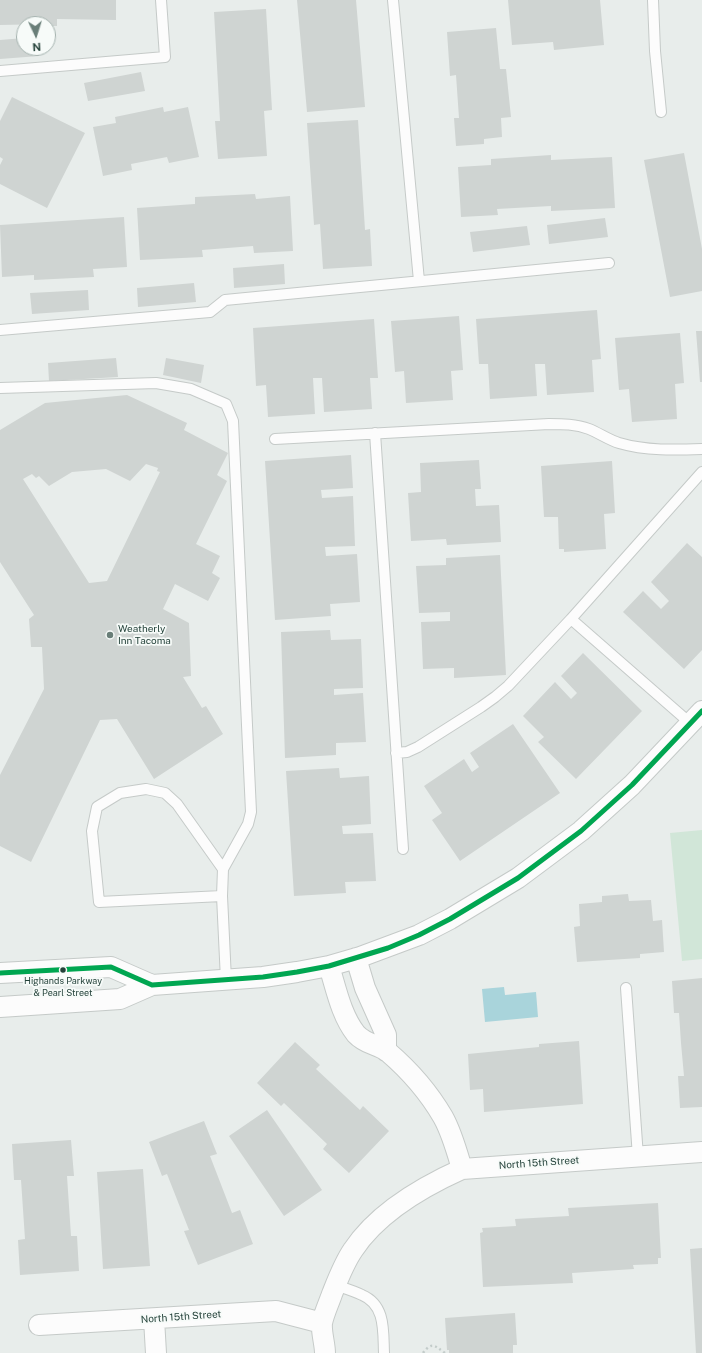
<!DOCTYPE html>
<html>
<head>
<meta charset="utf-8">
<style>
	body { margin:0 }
	#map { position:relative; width:702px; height:1353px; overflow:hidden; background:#e8edeb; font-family:"Public Sans",sans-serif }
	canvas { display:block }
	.north { position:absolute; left:16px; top:16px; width:40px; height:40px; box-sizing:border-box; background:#f7fbf9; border:1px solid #a3b1ad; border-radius:50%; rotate:176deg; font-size:11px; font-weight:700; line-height:16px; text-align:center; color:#24423a }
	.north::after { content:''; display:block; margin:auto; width:14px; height:18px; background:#697e78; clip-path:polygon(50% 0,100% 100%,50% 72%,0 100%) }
</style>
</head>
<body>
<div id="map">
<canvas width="702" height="1353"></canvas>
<div class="north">N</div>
</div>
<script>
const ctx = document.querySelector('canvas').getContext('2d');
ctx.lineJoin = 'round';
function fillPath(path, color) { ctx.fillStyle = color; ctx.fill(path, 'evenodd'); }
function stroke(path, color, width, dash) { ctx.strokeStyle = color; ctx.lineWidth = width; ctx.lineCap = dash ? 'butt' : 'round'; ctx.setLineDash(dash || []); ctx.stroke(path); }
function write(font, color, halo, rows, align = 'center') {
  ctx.font = font + ' "Public Sans",sans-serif'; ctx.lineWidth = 3.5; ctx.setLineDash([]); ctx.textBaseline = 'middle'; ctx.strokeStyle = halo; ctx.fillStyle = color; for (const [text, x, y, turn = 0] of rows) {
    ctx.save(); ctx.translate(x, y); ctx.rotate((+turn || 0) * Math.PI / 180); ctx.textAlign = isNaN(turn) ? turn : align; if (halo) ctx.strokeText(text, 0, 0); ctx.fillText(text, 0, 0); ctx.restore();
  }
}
const green = new Path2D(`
	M702,830v129l-20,2 -12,-128z`);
const water = new Path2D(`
	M504,987l1,8 31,-3 2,25 -53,5 -3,-33z`);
const building = new Path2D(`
	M0,0h116v20l-59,-1v7h-9v-2l-48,1z
	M297,0h59l9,107 -58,5z
	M508,0h92l4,45 -50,5 -1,-8 -41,3z
	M266,9l6,101 -8,1 3,45 -49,3 -3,-38h5l-6,-109z
	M496,28l4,41h6l5,48 -10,1 1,19 -18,2v5l-28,2 -2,-28h5l-3,-43 -6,1 -3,-44z
	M24,38v10h15v8l-39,3v-19z
	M141,72l4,19 -57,10 -4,-18z
	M12,97l73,36 -38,75 -47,-24v-19l3,-6 -3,-2v-36z
	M163,107l1,5 24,-5 11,50 -30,6 -2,-6 -36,7 1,6 -29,6 -10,-49 23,-4 -1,-6z
	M358,120l7,110 5,-1 2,37 -49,3 -3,-45 -6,1 -7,-102z
	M684,153l18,96v42l-32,6 -26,-137z
	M551,155v5l61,-3 3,51 -64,3v-5l-54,3 1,6 -37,2 -3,-50 33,-2v-6z
	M255,194l1,5 34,-3 3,55 -39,2 -1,-7 -51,4 1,7 -63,3 -3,-52 58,-4v-7z
	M124,217l3,50 -34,2 1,8 -60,3v-5l-32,2 -2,-52z
	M605,218l3,19 -59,7 -2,-19z
	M527,226l3,19 -57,7 -3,-20z
	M284,264l1,20 -51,4 -1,-20z
	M194,283l2,19 -58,5 -1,-19z
	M88,290l1,20 -57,4 -2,-21z
	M597,310l4,49 -9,1 2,32 -47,3 -2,-31h-10l2,32 -47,3 -2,-35h-9l-3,-45z
	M459,316l4,54 -12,1 2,29 -47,3 -2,-32 -9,1 -4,-51z
	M374,319l4,59h-8l2,31 -48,3 -2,-34h-9l2,36 -47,3 -2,-32 -10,1 -3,-58z
	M696,331h6v51h-2z
	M680,333l4,50 -9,1 2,35 -45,3 -3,-33 -10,1 -4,-52z
	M116,358l2,19 -69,4 -1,-18z
	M166,358l38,7 -3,18 -38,-8z
	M127,395l60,28 -3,7 44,23 -11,22 10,6 -31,63 24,12 -8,17 8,5 -12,23 -33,-17 -12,25 26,14 2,53 -8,1 19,31 4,-2 17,28 -69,45 -37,-60 -17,1 -69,142 -31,-16v-71l44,-86 -2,-42h-11l-2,-28 5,-4 -34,-53v-132l45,-27zM146,464l12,4 -1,3 3,1 -53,109 -18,2 -66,-104 9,-5 4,4 3,-2 10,10 23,-14 34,-3 24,12z
	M351,455l2,33 -32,2 1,8 31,-2 2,50 -30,1 1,9 31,-2 3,48 -30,2 1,12 -56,4 -10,-159z
	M479,460l2,29h-6l1,17 23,-1 2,37 -54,3 -1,-6 -35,2 -3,-48 13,-1 -1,-29z
	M612,461l3,52 -11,1 2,35 -42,3v-3h-5l-1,-32h-14l-3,-51z
	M687,543l15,14v93l-18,19 -61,-57 20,-21 18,18 8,-8 -18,-19z
	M500,555l6,120 -52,3v-10l-31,1 -2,-47 29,-1v-9l-31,1 -3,-47 30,-1v-7z
	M330,630l1,10 30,-1 2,49 -29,1v6l29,-2 3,49 -30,1v12l-51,3 -4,-126z
	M583,653l59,58 -66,68 -38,-37 6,-5 -21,-21 32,-34 16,17 6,-6 -16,-17z
	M513,724l47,69 -100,68 -28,-41 10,-7 -18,-27 40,-27 8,13 7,-5 -9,-14z
	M339,768l1,10 29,-2 2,48 -29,2 1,8 30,-1 3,48 -31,1 1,11 -52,3 -8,-125z
	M628,894l1,7 22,-1 2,21 9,-1 2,32 -24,2v4l-63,4 -3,-35 6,-1 -1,-22 23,-2v-6z
	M702,978v129l-22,1 -2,-32h6l-3,-33 -2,-30h-5l-2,-32z
	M579,1041l4,63 -99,8 -1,-23 -13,1 -2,-36 71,-7v-3z
	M295,1042l25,23 -4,4 44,41 3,-4 26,25 -40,42 -26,-24 4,-5 -43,-41 -3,3 -24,-23z
	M267,1110l55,80 -38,26 -55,-80z
	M204,1121l13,33 -7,2 22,57 8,-3 13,34 -55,21 -14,-34 5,-1 -22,-56 -5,2 -13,-34z
	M71,1140l3,36h-7l4,60h6l2,35 -59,4 -2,-35 7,-1 -4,-59h-7l-2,-36z
	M143,1169l7,97 -47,3 -6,-97z
	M658,1203l3,55h-3v6l-25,1 1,4 -62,4 1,10 -90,4 -3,-54 3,-1 -1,-4 34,-2 -1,-7 54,-3 -1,-8z
	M702,1248v105h-6l-6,-104z
	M515,1313l2,32h-4v8h-64v-3h-2l-2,-32z`);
const path = new Path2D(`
	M423,1353c9,-12 12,-7 22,0`);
const service = new Path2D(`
	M393,0l26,281
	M653,0l2,51 6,61
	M0,71l165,-14 -4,-57
	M0,330l210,-18 15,-12 384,-37
	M0,388l156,-5 35,6 35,15 7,17 18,391 -3,12 -25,45 -1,27 4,84
	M375,433l28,416
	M275,439l274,-15c13,0 27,0 40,5 10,4 20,11 30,14 27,8 56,7 83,6
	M571,619l119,104
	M396,753l11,-1 11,-5 63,-40 14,-10 13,-11 63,-67 131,-147
	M222,896l-123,6 -7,-71 5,-24 23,-14 26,-4 19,4 12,11 46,65
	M626,988l12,169
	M335,1285c9,3 19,6 27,10 24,10 21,37 22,58`);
const minor = new Path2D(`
	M356,958l9,30 21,47v16
	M329,966c7,22 12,49 27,68 10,11 22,10 32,18 21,18 41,41 55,65 9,16 14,35 19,52
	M0,973l111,-6 41,18
	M0,1007l120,-8 32,-14 111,-8 34,-5 32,-6 31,-9 59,-22 31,-16 68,-41 63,-47 51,-46 70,-74
	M154,1319l2,34
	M39,1325l237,-14 46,12
	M325,1353c0,-9 -4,-21 -3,-30 2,-10 7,-20 10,-29 6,-15 12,-31 21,-44 25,-38 69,-63 109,-81l240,-17`);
const bus1 = new Path2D(`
	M0,973l111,-6 41,18 111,-8 34,-5 32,-6 59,-18 31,-13 31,-16 68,-41 63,-47 51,-46 70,-74`);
const markers = [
	[110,635,4,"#697e78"],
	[63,970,3.5,"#24423a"]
];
const busNames = [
	["Highands Parkway",63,981],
	["& Pearl Street",63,993]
];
const poiNames = [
	["Weatherly",118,629],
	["Inn Tacoma",118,641]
];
const streetNames = [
	["North 15th Street",539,1163,-4],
	["North 15th Street",181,1317,-4]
];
fillPath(green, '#d1e6d8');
fillPath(water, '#a9d4db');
fillPath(building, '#cfd4d2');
stroke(service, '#c5cac8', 12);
stroke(minor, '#c5cac8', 22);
stroke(path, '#c3ccca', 2.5, [2, 3]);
stroke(service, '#fcfcfc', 10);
stroke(minor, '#fcfcfc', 20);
stroke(bus1, '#00a651', 5);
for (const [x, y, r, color] of markers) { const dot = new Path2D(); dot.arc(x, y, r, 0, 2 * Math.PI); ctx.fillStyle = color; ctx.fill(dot); stroke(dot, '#f7fbf9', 1.5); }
write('9px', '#24423a', '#f7fbf9', busNames);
write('10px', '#24423a', '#f7fbf9', poiNames, 'left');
write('10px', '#24423a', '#f7fbf9', streetNames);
</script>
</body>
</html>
